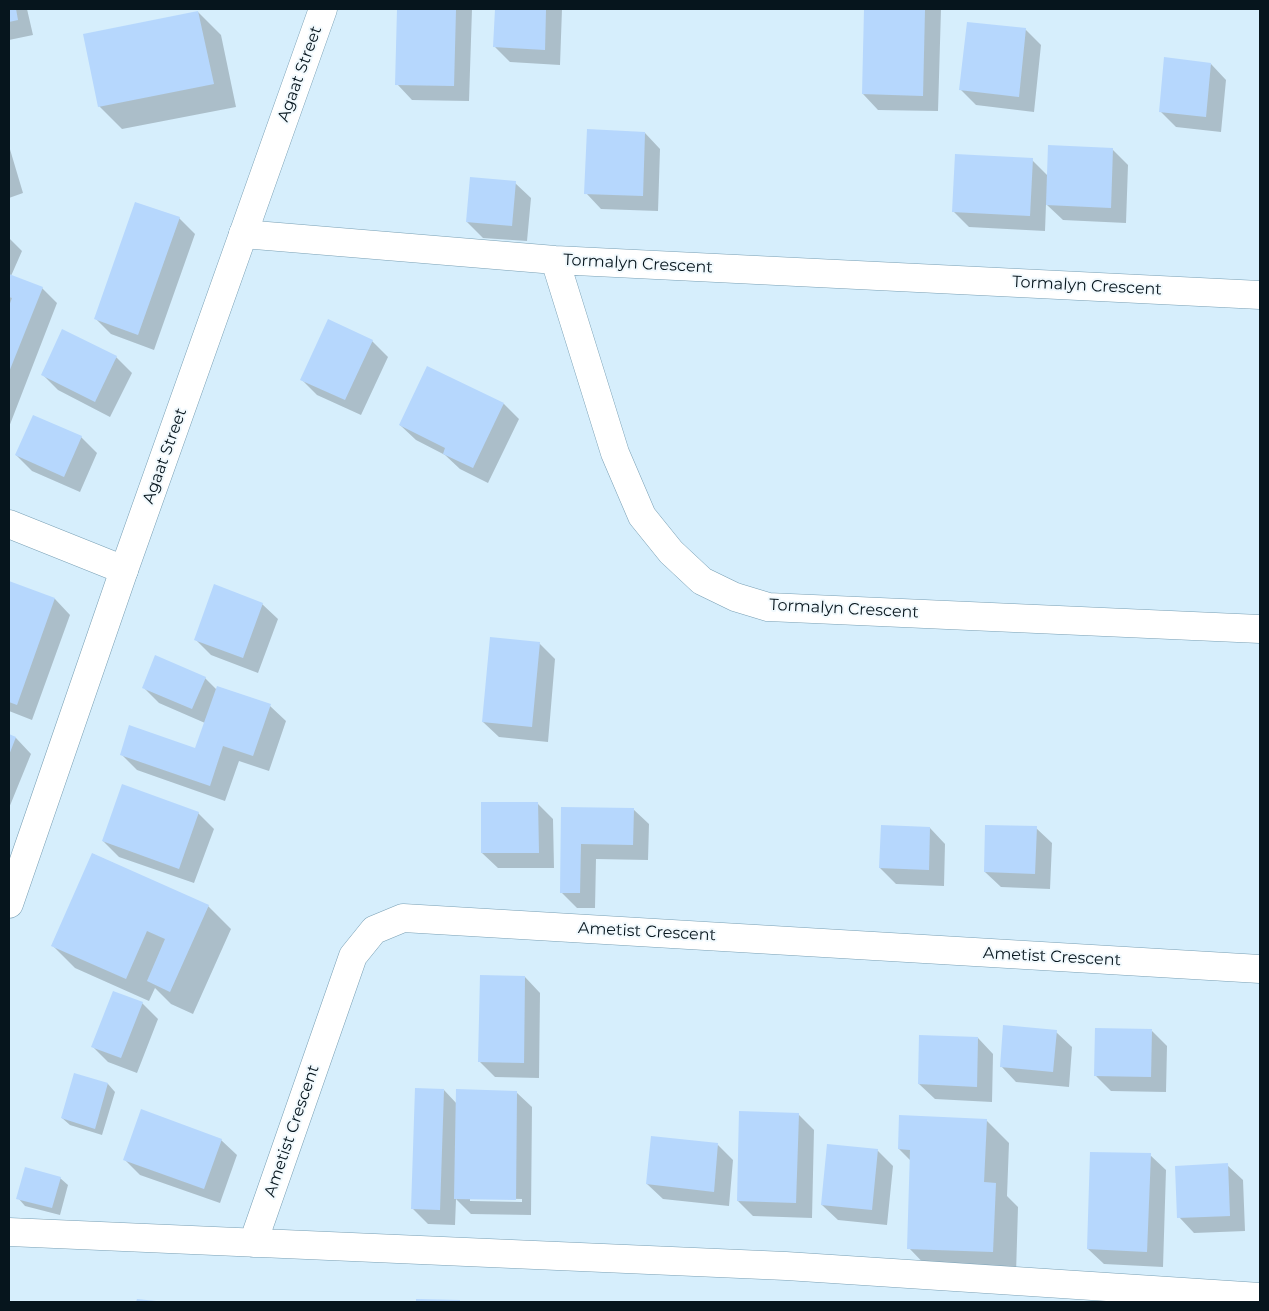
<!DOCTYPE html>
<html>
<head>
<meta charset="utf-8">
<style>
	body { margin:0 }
	#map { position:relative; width:1269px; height:1311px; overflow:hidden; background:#d6eefc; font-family:Montserrat,sans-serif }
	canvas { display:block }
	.frame { position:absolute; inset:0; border:10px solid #06151d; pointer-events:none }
</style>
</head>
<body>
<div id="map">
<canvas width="1269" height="1311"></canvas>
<div class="frame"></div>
</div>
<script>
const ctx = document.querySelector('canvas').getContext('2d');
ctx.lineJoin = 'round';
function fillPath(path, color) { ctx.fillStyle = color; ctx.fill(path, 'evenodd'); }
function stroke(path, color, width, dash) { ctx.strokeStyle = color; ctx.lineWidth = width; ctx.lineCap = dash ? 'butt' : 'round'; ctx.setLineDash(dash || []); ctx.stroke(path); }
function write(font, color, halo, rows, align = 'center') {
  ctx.font = font + ' Montserrat,sans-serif'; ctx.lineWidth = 4; ctx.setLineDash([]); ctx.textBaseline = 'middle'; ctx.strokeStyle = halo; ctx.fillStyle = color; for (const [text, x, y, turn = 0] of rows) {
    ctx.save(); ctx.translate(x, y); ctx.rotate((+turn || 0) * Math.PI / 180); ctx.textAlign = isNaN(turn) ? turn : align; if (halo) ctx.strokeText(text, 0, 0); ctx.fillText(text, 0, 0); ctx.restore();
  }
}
const shadow = new Path2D(`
	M9,9h18l6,26 -24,5z
	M398,9h74l-3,92 -57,-1 -15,-16z
	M496,9h66l-2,56 -50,-3 -15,-15z
	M865,9h76l-3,102 -60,-1 -15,-16z
	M198,12l23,23 15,72 -114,22 -23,-23z
	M1025,29l16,16 -7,67 -58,-7 -16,-16z
	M1211,64l15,16 -5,52 -45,-5 -16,-16z
	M645,133l15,16 -2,62 -57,-2 -15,-16z
	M9,146l14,47 -14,5z
	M1112,149l16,16 -2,58 -63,-3 -17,-16 -1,27 -76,-4 -16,-16 79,-51 16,16z
	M515,183l16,15 -4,43 -44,-3 -16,-16z
	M179,218l16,16 -41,116 -43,-16 -15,-15z
	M9,238l13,13 -11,25 31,12 15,15 -48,124v-118l1,-4 -1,-2z
	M372,341l16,16 -27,58 -44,-20 -16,-16z
	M116,357l16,16 -22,44 -52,-27 -16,-16z
	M504,404l15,15 -31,64 -28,-14 -15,-14 -29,-15 -16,-15z
	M81,437l16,16 -17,39 -48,-21 -16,-16z
	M9,582l46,17 15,16 -38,105 -23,-9z
	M262,604l16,15 -20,54 -47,-18 -16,-16z
	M539,643l16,16 -7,83 -49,-5 -16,-15z
	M205,678l12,12 53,16 16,15 -17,50 -30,-10 -14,40 -88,-31 -16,-16 75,-4 9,-27 -46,-20 -16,-16z
	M9,735l7,3 15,16 -22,54z
	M538,804l15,15 1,49h-56l-16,-15z
	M562,808l71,1 16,15 -1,36 -52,-1 -1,49h-18l-16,-16z
	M198,813l16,16 -20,54 -75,-26 -16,-16z
	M930,828l15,16 -1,42 -48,-2 -16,-16z
	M1036,828l16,15 -2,46 -49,-2 -16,-15z
	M93,854l115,52 23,23 -38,85 -22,-10 -16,-16 -6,13 -74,-33 -23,-23z
	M525,977l15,16 -1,85 -44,-1 -16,-16z
	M142,1003l16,16 -21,54 -29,-11 -16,-16z
	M1151,1030l16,16 -1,46 -55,-1 -15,-15z
	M1056,1032l16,15 -3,40 -53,-5 -15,-16z
	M978,1038l15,16 -1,48 -57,-3 -16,-15z
	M75,1075l33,9 7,8 -13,43 -32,-10 -8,-7z
	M444,1090l13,14 59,-12 16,15 -1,108 -60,-1 -15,-15 -1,26 -27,-1 -16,-16zM470,1198l52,1v3l-52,-1z
	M798,1114l16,16 -2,88 -59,-2 -15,-15z
	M986,1120l23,23 -2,53 11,11 -2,67 -85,-3 -22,-23 2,-87 -12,-12z
	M221,1140l16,15 -17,48 -80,-28 -16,-16z
	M718,1145l15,15 -4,46 -66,-7 -16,-15z
	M877,1150l16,16 -6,59 -49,-5 -16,-15z
	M1150,1155l16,15 -3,97 -59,-3 -16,-15z
	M1227,1165l16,15 2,51 -51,2 -15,-16z
	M60,1178l8,7 -8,30 -35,-9 -7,-8z`);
const building = new Path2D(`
	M9,9h7l2,11 -9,2z
	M397,9h59l-2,77 -59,-1z
	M495,9h51l-1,41 -52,-3z
	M864,9h61l-2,87 -61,-2z
	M198,11l16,73 -116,23 -15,-73z
	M967,22l59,6 -7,69 -60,-7z
	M1164,57l47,6 -5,54 -47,-5z
	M587,129l58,3 -2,64 -59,-2z
	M1048,145l65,3 -2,60 -65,-3z
	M955,154l78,4 -3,58 -78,-4z
	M470,177l46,4 -4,45 -46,-4z
	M135,202l45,15 -42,118 -44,-16z
	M9,274l34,13 -34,85v-66l3,-8 -3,-1z
	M328,319l45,21 -28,60 -45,-20z
	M62,329l55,27 -22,46 -54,-27z
	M427,366l77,37 -31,65 -30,-14 2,-6 -46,-23z
	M33,415l49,21 -18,41 -49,-22z
	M9,581l46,17 -38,107 -8,-3z
	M214,584l49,19 -20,55 -49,-18z
	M490,637l50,5 -8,85 -50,-5z
	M155,655l51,22 -14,32 -50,-21z
	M217,686l54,18 -18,52 -30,-10 -13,40 -90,-31 9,-30 66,23z
	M9,734l7,3 -7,18z
	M122,784l77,28 -20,57 -77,-28z
	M481,802h57l1,51h-58z
	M561,807l73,1 -1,37 -52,-1 -1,49h-20z
	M881,825l49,2 -1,43 -50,-2z
	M985,825l52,1 -2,48 -51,-2z
	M92,853l117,52 -39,87 -23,-11 18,-42 -18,-8 -21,48 -75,-33z
	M480,975l45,1 -1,87 -46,-1z
	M113,991l30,11 -22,56 -30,-11z
	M1003,1025l54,5 -4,42 -53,-5z
	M1095,1028l57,1 -1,48 -57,-1z
	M919,1035l59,2 -1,50 -59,-3z
	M74,1073l34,10 -13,46 -34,-11z
	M415,1088l29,1 -4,121 -29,-1z
	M456,1089l61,2 -1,109 -62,-1z
	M141,1109l81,30 -18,50 -81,-29z
	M739,1111l60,2 -3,90 -59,-2z
	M899,1115l88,4 -3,63 12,1 -3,69 -86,-3 3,-99 -12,-1z
	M651,1136l67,7 -4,49 -68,-8z
	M827,1144l51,5 -6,61 -51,-5z
	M1090,1152l61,1 -4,99 -60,-3z
	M1228,1163l2,53 -53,2 -2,-52z
	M25,1167l36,10 -9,31 -36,-9z
	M137,1299l19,2v1h-20z
	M416,1299l44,1v2h-44z`);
const minor = new Path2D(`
	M243,234l312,26 705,35
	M555,260l60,193 27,63 29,36 31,29 33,16 33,10 492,22
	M9,524l115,46
	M9,1232l777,34 474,31
	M253,1243l100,-287 21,-26 29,-12 857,51`);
const tertiary = new Path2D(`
	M9,904l115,-334 199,-561`);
const streetNames = [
	["Agaat Street",300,74,-70],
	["Tormalyn Crescent",638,264,3],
	["Tormalyn Crescent",1087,286,3],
	["Agaat Street",165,456,-70],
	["Tormalyn Crescent",844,609,3],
	["Ametist Crescent",647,932,3],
	["Ametist Crescent",1052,957,3],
	["Ametist Crescent",292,1131,-71]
];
fillPath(shadow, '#0003');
fillPath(building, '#b6d7fd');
stroke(minor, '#789fb4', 29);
stroke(tertiary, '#789fb4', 29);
stroke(minor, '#fff', 28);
stroke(tertiary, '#fff', 28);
write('16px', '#06151d', '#f1f9fd', streetNames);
</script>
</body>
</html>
